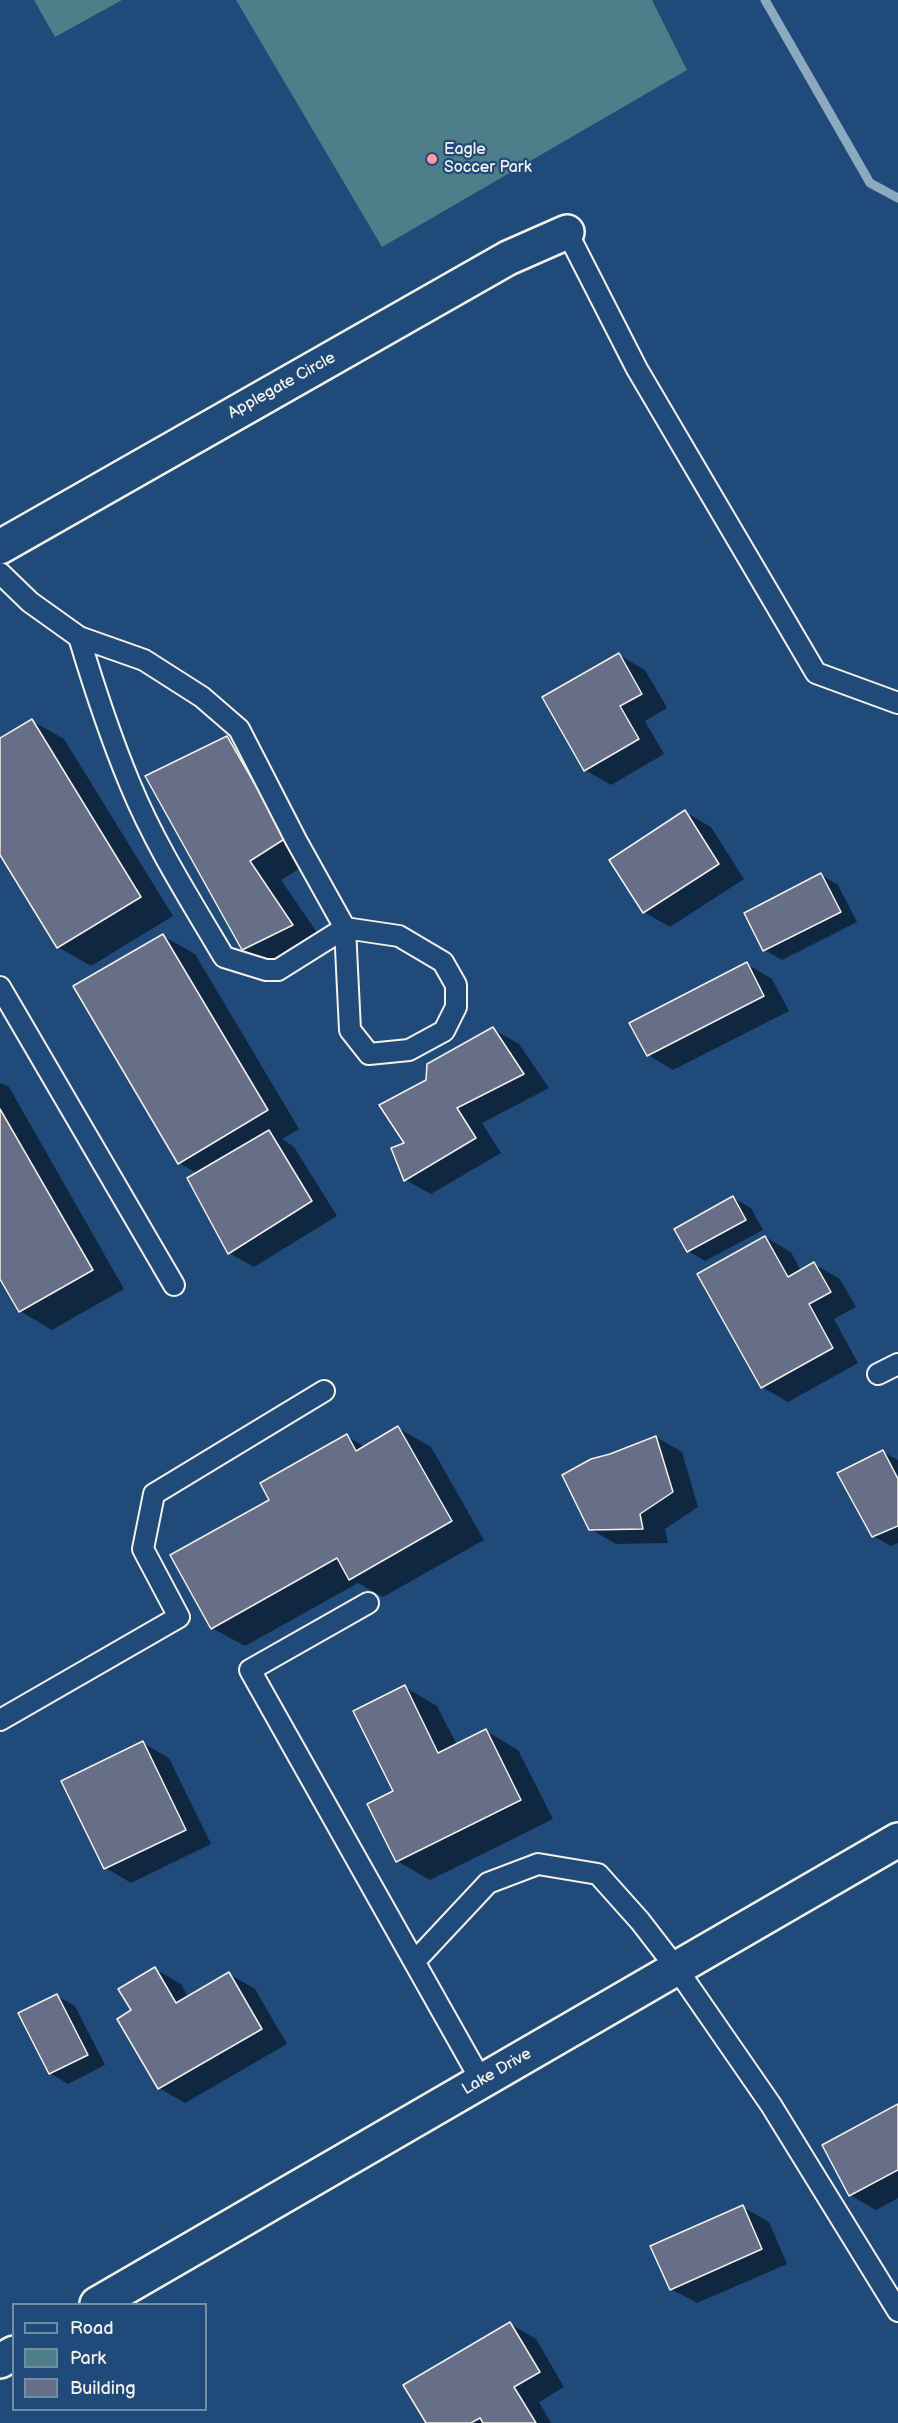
<!DOCTYPE html>
<html>
<head>
<meta charset="utf-8">
<style>
	body { margin:0 }
	#map { position:relative; width:898px; height:2423px; overflow:hidden; background:#1f4a7a; font-family:"Balsamiq Sans",sans-serif }
	canvas { display:block }
	.legend { position:absolute; left:12px; top:2303px; width:195px; height:108px; box-sizing:border-box; background:#1f4a7a; border:2px solid #748da6; margin:0; padding:8px 10px; list-style:none; font-size:18px; color:#f4f1e8 }
	.legend li { display:flex; align-items:center; gap:12px; height:30px }
	.legend b { width:30px; border:2px solid #748da6 }
</style>
</head>
<body>
<div id="map">
<canvas width="898" height="2423"></canvas>
<ul class="legend">
<li><b style="height:8px;background:#1f4a7a"></b>Road</li>
<li><b style="height:16px;background:#4e7e89"></b>Park</li>
<li><b style="height:16px;background:#666e88"></b>Building</li>
</ul>
</div>
<script>
const ctx = document.querySelector('canvas').getContext('2d');
ctx.lineJoin = 'round';
function fillPath(path, color) { ctx.fillStyle = color; ctx.fill(path, 'evenodd'); }
function stroke(path, color, width, dash) { ctx.strokeStyle = color; ctx.lineWidth = width; ctx.lineCap = dash ? 'butt' : 'round'; ctx.setLineDash(dash || []); ctx.stroke(path); }
function write(font, color, halo, rows, align = 'center') {
  ctx.font = font + ' "Balsamiq Sans",sans-serif'; ctx.lineWidth = 4.5; ctx.setLineDash([]); ctx.textBaseline = 'middle'; ctx.strokeStyle = halo; ctx.fillStyle = color; for (const [text, x, y, turn = 0] of rows) {
    ctx.save(); ctx.translate(x, y); ctx.rotate((+turn || 0) * Math.PI / 180); ctx.textAlign = isNaN(turn) ? turn : align; if (halo) ctx.strokeText(text, 0, 0); ctx.fillText(text, 0, 0); ctx.restore();
  }
}
const green = new Path2D(`
	M34,0h88l-67,37z
	M236,0h416l35,70 -305,177z`);
const shadow = new Path2D(`
	M619,655l26,15 22,38 -22,13 19,33 -53,31 -26,-15 -41,-72z
	M32,721l32,18 109,177 -82,50 -33,-19 -58,-95v-112z
	M227,738l32,18 59,101 -37,23 44,64 -49,24 -33,-19z
	M685,812l26,15 33,52 -74,48 -26,-15z
	M821,875l17,10 19,37 -75,38 -17,-10 -19,-37z
	M163,936l32,18 104,175 -17,10 12,8 43,69 -83,51 -25,-14 -32,-80 -18,-10z
	M747,964l25,15 17,32 -116,59 -25,-15z
	M493,1029l26,15 30,44 -67,35 19,30 -70,41 -25,-14 1,-36z
	M0,1083l9,4 115,202 -72,41 -32,-19 -20,-35z
	M733,1198l18,10 12,22 -58,31 -17,-10z
	M765,1237l26,15 10,19 13,-7 26,15 16,28 -22,12 24,44 -70,39 -26,-15z
	M398,1428l33,19 53,93 -101,57 -25,-14 -113,63 -33,-18 59,-128 76,-64 18,11z
	M656,1437l26,15 16,55 -33,22 3,14 -52,1 -26,-15 20,-74z
	M883,1452l15,8v83l-7,3 -18,-10z
	M405,1687l32,19 20,39 29,-14 32,19 35,69 -123,61 -33,-19 -2,-69z
	M143,1743l26,15 42,86 -80,39 -25,-15 -43,-86z
	M155,1969l26,15 8,14 40,-24 26,15 32,55 -102,59 -26,-15 -26,-77z
	M57,1996l18,10 30,59 -37,19 -18,-11 -30,-59z
	M898,2106v92l-22,12 -26,-15z
	M743,2207l26,15 18,42 -90,39 -26,-14z
	M510,2324l26,15 28,48 -25,15 12,21h-123z`);
const stream = new Path2D(`
	M765,0l105,183 28,15`);
const building = new Path2D(`
	M619,653l23,41 -22,12 19,33 -55,32 -42,-74z
	M32,719l109,178 -84,51 -57,-93v-117z
	M227,736l59,102 -36,23 43,64 -51,25 -97,-174z
	M685,810l34,54 -76,49 -34,-53z
	M821,873l20,39 -78,39 -19,-38z
	M163,934l105,176 -90,54 -105,-178z
	M747,962l17,34 -117,60 -18,-33z
	M493,1027l31,47 -67,34 19,30 -72,43 -13,-33 13,-5 -25,-38 47,-25 1,-16z
	M0,1109l93,161 -74,42 -19,-33z
	M269,1130l43,71 -84,53 -41,-76z
	M733,1196l13,24 -59,32 -13,-23z
	M765,1236l23,41 26,-15 17,30 -22,12 24,44 -72,40 -64,-114z
	M398,1426l54,95 -103,59 -12,-22 -126,71 -41,-74 99,-55 -9,-17 87,-49 9,17z
	M656,1436l17,56 -33,22 3,15 -54,1 -27,-55 29,-16 19,-5z
	M883,1450l15,29v47l-26,11 -35,-64z
	M405,1685l33,68 48,-24 35,71 -125,62 -29,-58 26,-13 -40,-80z
	M143,1741l43,89 -82,39 -43,-88z
	M155,1967l21,36 53,-31 33,57 -104,60 -41,-70 14,-9 -13,-21z
	M57,1994l31,61 -39,19 -31,-61z
	M898,2104v66l-49,26 -27,-51z
	M743,2205l19,44 -92,41 -20,-44z
	M510,2322l30,50 -26,15 22,36h-53l-3,-5 -9,5h-45l-23,-38z`);
const lane = new Path2D(`
	M567,232l70,137 179,304 82,30
	M0,573l30,29 49,35 65,23 58,37 37,32 57,111 49,88 5,102 19,24 40,-4 35,-19 12,-24v-22l-13,-23 -44,-26 -54,-8 -67,42h-12l-42,-13c-33,-56 -69,-112 -94,-173 -20,-48 -36,-97 -51,-147
	M0,987l174,298
	M878,1374l20,-10
	M368,1603l-118,67 232,412
	M0,1720l179,-103 -36,-68 11,-55 170,-103
	M415,1961l73,-78 50,-19 60,10 42,47 37,48 94,136 127,206`);
const street = new Path2D(`
	M0,547l508,-289 59,-26
	M97,2304l801,-464
	M0,2361l14,-8`);
const markers = [
	[432,159,6,"#ff9aa2"]
];
const poiNames = [
	["Eagle",444,150],
	["Soccer Park",444,168]
];
const streetNames = [
	["Applegate Circle",282,386,-29],
	["Lake Drive",497,2072,-30]
];
fillPath(green, '#4e7e89');
fillPath(shadow, '#0007');
stroke(stream, '#8ca9bf', 9);
fillPath(building, '#666e88');
stroke(building, '#f4f1e8', 1.5);
stroke(lane, '#f4f1e8', 24);
stroke(street, '#f4f1e8', 38);
stroke(lane, '#1f4a7a', 20);
stroke(street, '#1f4a7a', 33);
for (const [x, y, r, color] of markers) { const dot = new Path2D(); dot.arc(x, y, r, 0, 2 * Math.PI); ctx.fillStyle = color; ctx.fill(dot); stroke(dot, '#1f4a7a', 2); }
write('16px', '#f4f1e8', '#1f4a7a', poiNames, 'left');
write('16px', '#f4f1e8', '#1f4a7a', streetNames);
</script>
</body>
</html>
